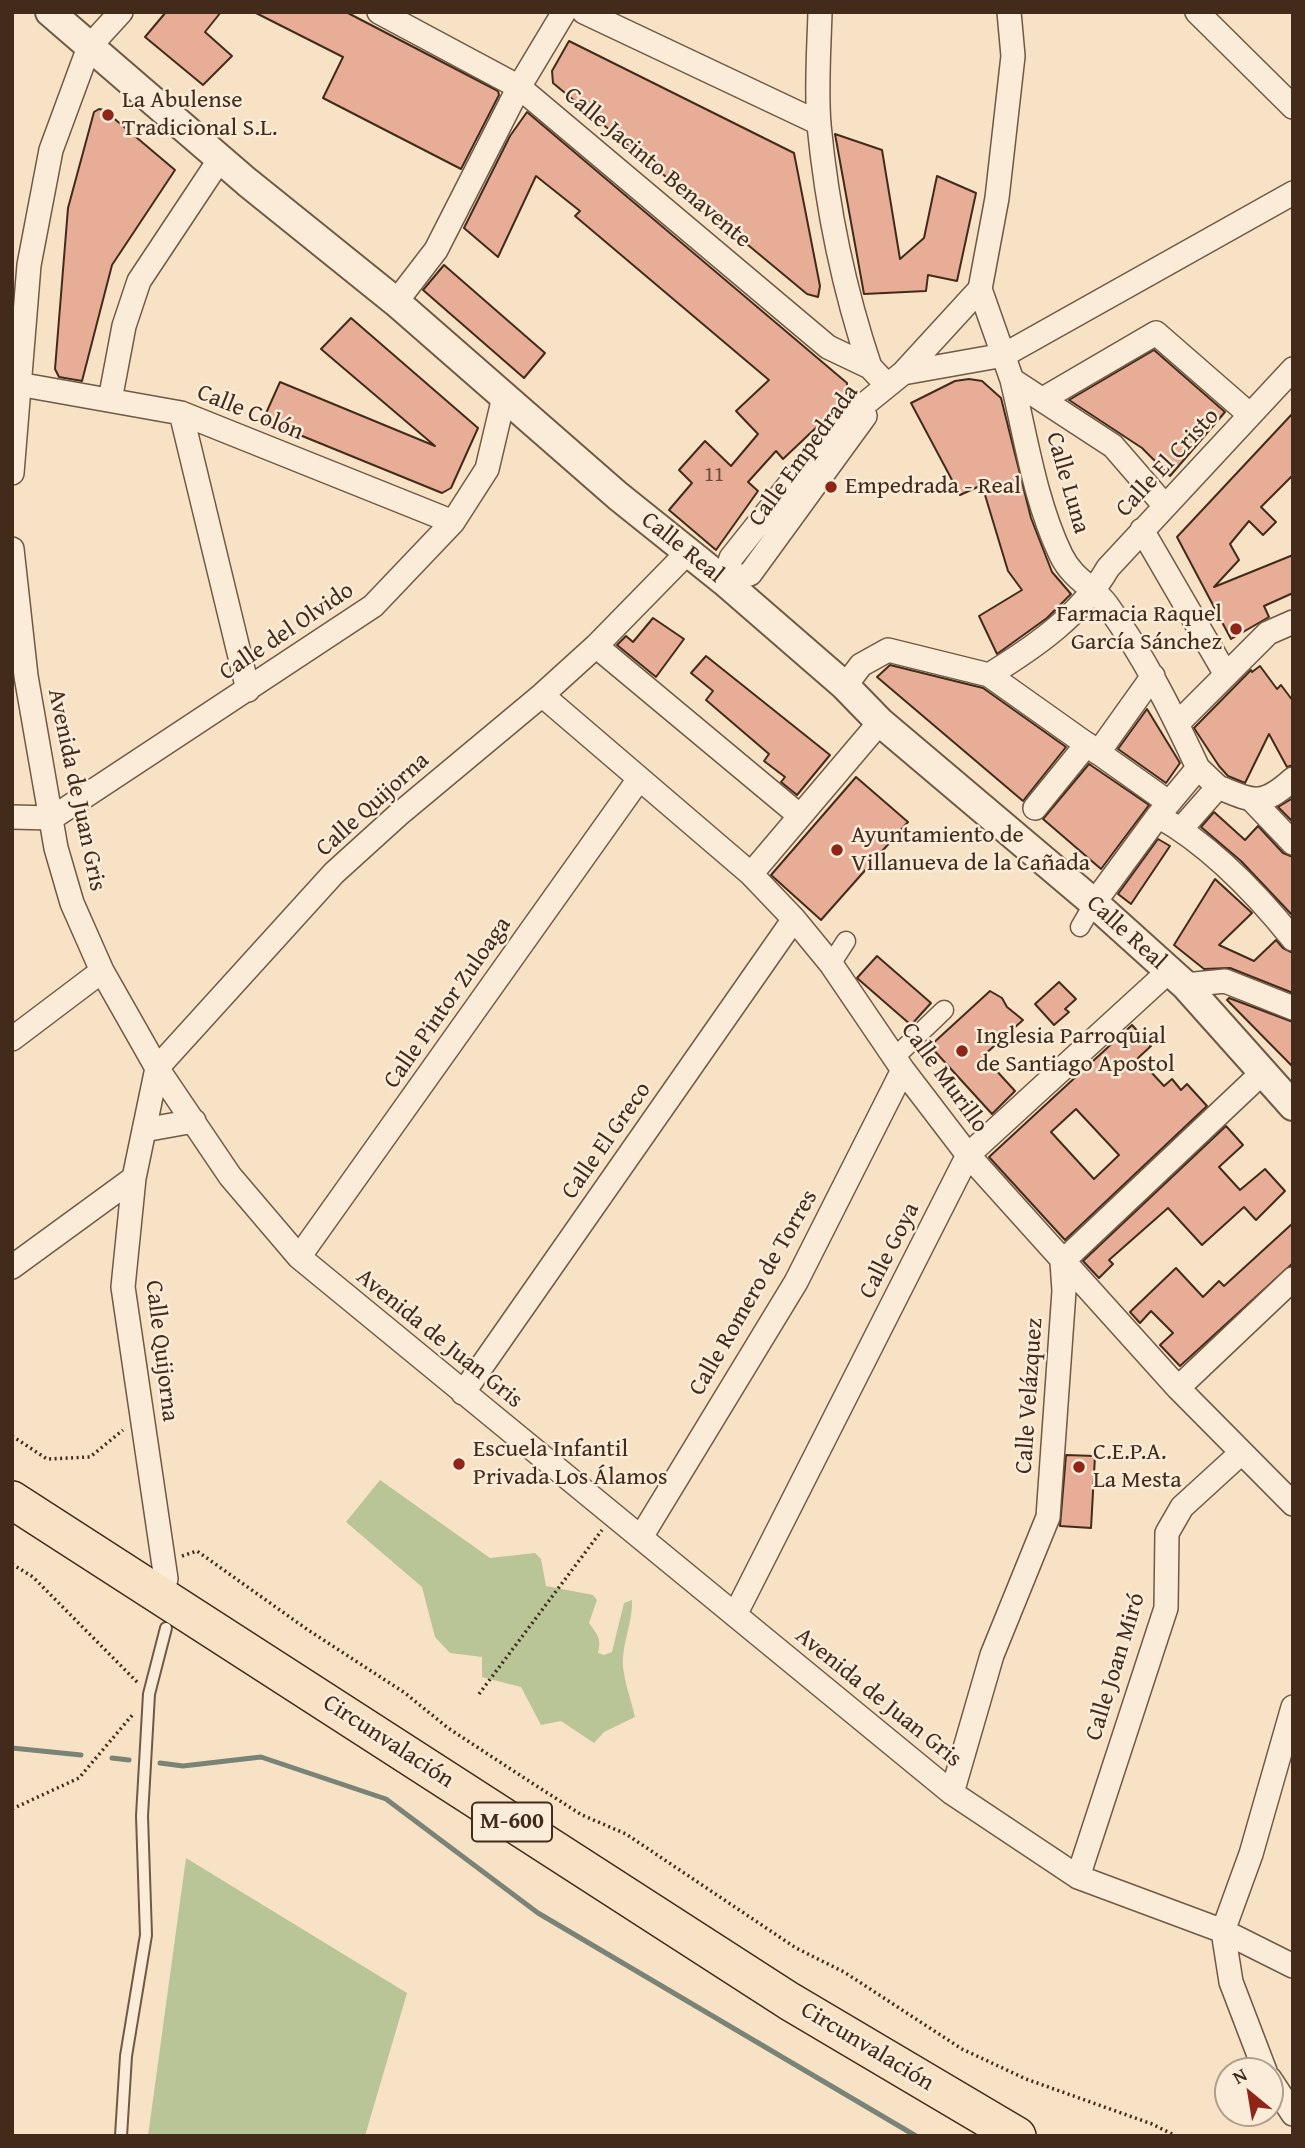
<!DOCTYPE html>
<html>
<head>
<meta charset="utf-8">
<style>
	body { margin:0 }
	#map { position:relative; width:1305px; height:2148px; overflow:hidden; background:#f8e2c5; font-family:"Gentium Book Plus",serif }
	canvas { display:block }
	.frame { position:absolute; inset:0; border:14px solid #422b1a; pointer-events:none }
	.north { position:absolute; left:1214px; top:2057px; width:70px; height:70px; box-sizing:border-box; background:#faecd9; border:2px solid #b09f8d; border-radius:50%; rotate:330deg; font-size:19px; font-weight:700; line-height:28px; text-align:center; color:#422b1a }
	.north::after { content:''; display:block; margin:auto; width:24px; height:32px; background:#8f2418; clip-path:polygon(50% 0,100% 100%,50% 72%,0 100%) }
</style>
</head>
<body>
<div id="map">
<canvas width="1305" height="2148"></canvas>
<div class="frame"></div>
<div class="north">N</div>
</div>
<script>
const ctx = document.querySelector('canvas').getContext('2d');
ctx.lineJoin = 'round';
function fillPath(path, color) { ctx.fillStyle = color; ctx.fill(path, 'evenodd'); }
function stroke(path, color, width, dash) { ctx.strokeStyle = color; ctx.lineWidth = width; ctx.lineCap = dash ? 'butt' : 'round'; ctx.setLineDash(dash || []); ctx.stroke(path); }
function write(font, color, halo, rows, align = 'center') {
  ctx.font = font + ' "Gentium Book Plus",serif'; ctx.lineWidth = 5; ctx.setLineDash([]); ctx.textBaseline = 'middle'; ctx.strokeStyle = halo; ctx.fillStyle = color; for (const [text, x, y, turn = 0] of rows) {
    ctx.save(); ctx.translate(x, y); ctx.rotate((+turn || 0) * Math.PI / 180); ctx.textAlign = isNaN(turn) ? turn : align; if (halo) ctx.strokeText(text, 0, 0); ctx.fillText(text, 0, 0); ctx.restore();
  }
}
const green = new Path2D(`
	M380,1480l110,78 45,-5 6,6 5,27 47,9 4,5 -8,23c8,11 13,16 9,30l6,2 8,-3 12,-49 8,-3c1,25 -13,49 -8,73 2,14 8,30 11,44l-31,15 -10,11 -33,-22 -20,4 -20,-38 -39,-10v-20l-32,-4 -15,-16 -13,-50 -76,-65z
	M186,1858l221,135 -42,143h-217z`);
const stream = new Path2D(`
	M12,1748l69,7
	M112,1758l17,2
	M160,1763l23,3 78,-9 125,42 152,114 378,223`);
const building = new Path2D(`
	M166,12h55l-16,20 27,24 -29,29 -58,-48z
	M254,12h92l152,79 1,4 -38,74 -138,-71 20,-41z
	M569,41l225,112 26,133 -2,11 -11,-3 -254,-211 -1,-12z
	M99,109l5,1 71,60 -63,95 -30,116 -23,-4 -4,-8 13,-161 26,-96z
	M527,112l320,271v14l-26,26 -38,36 -7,-8 -28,31 10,9 -42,59 -47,-40 23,-27 -13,-13 26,-29 26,25 27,-32 -22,-23 33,-31 -194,-164 5,-5 -44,-35 -38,81 -34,-29 46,-92z
	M835,134l47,16 18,109 24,-21 13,-62 39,17 -19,88 -29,-6 -2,16 -62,3z
	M444,265l101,88 -21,25 -101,-88z
	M351,318l127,110 -27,60 -9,5 -179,-73 17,-38 155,64 -114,-97z
	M1154,350l71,62 -55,64 -28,-28 -73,-48z
	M969,379l13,2 19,17 30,120 21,54 19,22 -24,24 -50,36 -18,-38 43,-26 -14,-19 -26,-86 -22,10 -49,-92 44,-22z
	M1293,413v62l-32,32 15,15 -13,13 -14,-14 -19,23 9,16 -25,27 79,-32v38l-29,13 5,11 -38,22 -54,-102z
	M653,618l31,21 -28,38 -39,-32 9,-9 7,6z
	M706,656l124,99 -33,40 -16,-13 4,-5 -21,-16 5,-7 -63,-54 7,-9 -22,-18z
	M890,665l93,23 83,59 -43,54 -146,-124z
	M1260,666l17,23 4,-4 12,16v64l-6,2 -18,-33 -24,49 -17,-7 -9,-10 -25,-38 57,-58 1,2z
	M1147,709l33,54 -14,20 -48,-34z
	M1089,764l60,41 -48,64 -58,-50z
	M856,777l52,45 -87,98 -50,-45z
	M1293,798v24l-15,-15z
	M1214,812l31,28 13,-14 25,27 10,4v59l-52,-55 -40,-34z
	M1158,839l12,7 -39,58 -13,-10z
	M1215,879l37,34 -33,32 35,16 22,-21 7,8 10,5v40l-63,-25 -26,1 -30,-24z
	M877,956l54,47 -20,22 -54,-47z
	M1059,982l17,17 -11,10 4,3 -15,13 -19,-21z
	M990,991l12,7 5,9 16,13 -40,36 32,35 -23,23 -62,-68z
	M1229,998l64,24v45l-66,-67z
	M1132,1025l19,21 -13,12 26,28 8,-7 9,11 6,-6 20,22 -142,134 -76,-83zM1076,1109l43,46 -25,24 -43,-47z
	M1226,1126l17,19 -24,22 21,23 25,-21 20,22 -29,29 -12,-13 -42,38 -34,-37 -59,52 4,4 -14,14 -16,-17z
	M1293,1223v40l-113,103 -20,-21 13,-12 -22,-22 -11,12 -10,-11 46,-44 27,29 16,-16 5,5z
	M1066,1455l29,1 -4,72 -31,-2z`);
const path = new Path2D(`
	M12,1436l35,23 43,-2 33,-27
	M182,1556l15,-5 111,79 97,63 43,35 87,57 47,30 44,19 170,114 48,24 118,77 64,30 126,45 24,12
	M12,1564l21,13 105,106
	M479,1694l123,-164
	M12,1809l67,-31 55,-65`);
const service = new Path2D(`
	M121,2136l5,-80 20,-121 -4,-119 7,-122 17,-66`);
const pedestrian = new Path2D(`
	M1080,927l14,-24
	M831,964l15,-23
	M895,1057l49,-47`);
const minor = new Path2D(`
	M379,12l140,75 309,260 42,20 17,18
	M584,12l235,111
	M820,12c-1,37 -4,76 -1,113 8,82 25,165 51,242
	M1197,12l96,95
	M980,289l32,91 101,66 52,60
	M396,302l40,-52 83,-163 45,-75
	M903,373l101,-18 289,-162
	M1012,380c14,58 23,121 49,175 12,25 33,32 46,50 37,51 65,107 91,163
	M18,384l163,29 272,109
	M1043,399l113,-66 93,81
	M110,400l14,-74 15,-45 81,-122
	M181,413l67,277
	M12,473l17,-208 22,-115 38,-103 32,-35
	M1142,530l83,143
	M12,549l14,127 30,172 16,55 30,68 55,97 73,108 69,81 653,536 126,84 145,54 70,35
	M724,581l7,-23 74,-93 40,-45 58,-47 77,-84 17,-91 16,-142 -4,-44
	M724,581l26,-7 115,-158
	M596,646l204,170
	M989,675c46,-28 92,-60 119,-107l185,-199
	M845,686l16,-21 27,-15 101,25 179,127
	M542,695l209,179 43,45 37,45 72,106 65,85 210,233 115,116
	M1178,723l90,-90 25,-11
	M1098,753l55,-77
	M1218,787c36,15 44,20 75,-8
	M1253,801l40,42
	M1035,808l52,-64
	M12,817l40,1 321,-212 80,-84 34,-53 17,-72
	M1181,829l37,-42 -20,-19 -40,48c52,29 98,77 135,123
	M751,874l129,-152
	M1094,903l64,-87
	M1185,985l40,-4 68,27
	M12,1039l90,-68
	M144,1130l50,-9
	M299,1257l340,-478
	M12,1267l122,-89
	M1178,1388l115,-109
	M463,1393l331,-474
	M641,1537l155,-255 107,-212
	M166,1579l-43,-292 11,-109 23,-110 177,-195 64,-58 144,-120 54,-49 91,-93
	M735,1615l233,-460 201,-184
	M952,1793l40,-138 56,-138 16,-226 -2,-29 200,-189
	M1078,1877l88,-269 1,-75 15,-26 58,-53
	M1265,2071l-34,-89 -8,-51 28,-77 42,-147
	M1270,2079l23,35`);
const tertiary = new Path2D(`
	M50,12l197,170 149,120 222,194 106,85 121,105 35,36 214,181 91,82 108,121`);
const trunk = new Path2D(`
	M12,1500l777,501 228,135`);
const markers = [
	[108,115,7,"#8f2418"],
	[831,487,7,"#8f2418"],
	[1236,629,7,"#8f2418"],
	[837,850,7,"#8f2418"],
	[962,1051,7,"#8f2418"],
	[459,1464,7,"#8f2418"],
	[1079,1467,7,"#8f2418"]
];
const numberNames = [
	["11",714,476]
];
const shields = [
	[512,1822,80]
];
const shieldNames = [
	["M-600",512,1822]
];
const poiNames = [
	["La Abulense",122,101],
	["Tradicional S.L.",122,129],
	["Empedrada - Real",845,487],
	["Farmacia Raquel",1222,615,"right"],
	["García Sánchez",1222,643,"right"],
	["Ayuntamiento de",851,836],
	["Villanueva de la Cañada",851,864],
	["Inglesia Parroquial",976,1037],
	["de Santiago Apostol",976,1065],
	["Escuela Infantil",473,1450],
	["Privada Los Álamos",473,1478],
	["C.E.P.A.",1093,1453],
	["La Mesta",1093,1481]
];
const streetNames = [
	["Calle Jacinto Benavente",657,168,40],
	["Calle Colón",250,413,22],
	["Calle Empedrada",804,456,-54],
	["Calle El Cristo",1168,463,-47],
	["Calle Luna",1067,483,74],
	["Calle Real",682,548,39],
	["Calle del Olvido",287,632,-34],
	["Avenida de Juan Gris",76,790,78],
	["Calle Quijorna",373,805,-42],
	["Calle Real",1126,933,42],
	["Calle Pintor Zuloaga",448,1003,-55],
	["Calle Murillo",944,1078,54],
	["Calle El Greco",607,1141,-55],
	["Calle Goya",890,1251,-63],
	["Calle Romero de Torres",754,1293,-60],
	["Avenida de Juan Gris",439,1339,39],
	["Calle Quijorna",161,1351,83],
	["Calle Velázquez",1030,1396,-86],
	["Calle Joan Miró",1116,1667,-73],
	["Avenida de Juan Gris",878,1698,39],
	["Circunvalación",388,1742,33],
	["Circunvalación",867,2047,31]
];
fillPath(green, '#b9c497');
stroke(stream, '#798376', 5);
fillPath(building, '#e7ad97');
stroke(building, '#422b1a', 2);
stroke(service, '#705945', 14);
stroke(pedestrian, '#705945', 21);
stroke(minor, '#705945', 26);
stroke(tertiary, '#705945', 32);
stroke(trunk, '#422b1a', 40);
stroke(path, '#422b1a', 3.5, [2, 3.5]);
stroke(service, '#faecd9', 10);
stroke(pedestrian, '#faecd9', 18);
stroke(minor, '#faecd9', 23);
stroke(tertiary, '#faecd9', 28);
stroke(trunk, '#f8e2c5', 37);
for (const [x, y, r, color] of markers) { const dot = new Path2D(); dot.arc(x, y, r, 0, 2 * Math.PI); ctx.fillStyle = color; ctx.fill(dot); stroke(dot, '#faecd9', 2.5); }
write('21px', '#6b4c39', null, numberNames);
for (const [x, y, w] of shields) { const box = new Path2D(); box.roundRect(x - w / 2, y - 19.5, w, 39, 5); ctx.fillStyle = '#faecd9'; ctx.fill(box); stroke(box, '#422b1a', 2); }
write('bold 23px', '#422b1a', null, shieldNames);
write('24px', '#422b1a', '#faecd9', poiNames, 'left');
write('24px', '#422b1a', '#faecd9', streetNames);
</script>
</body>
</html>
